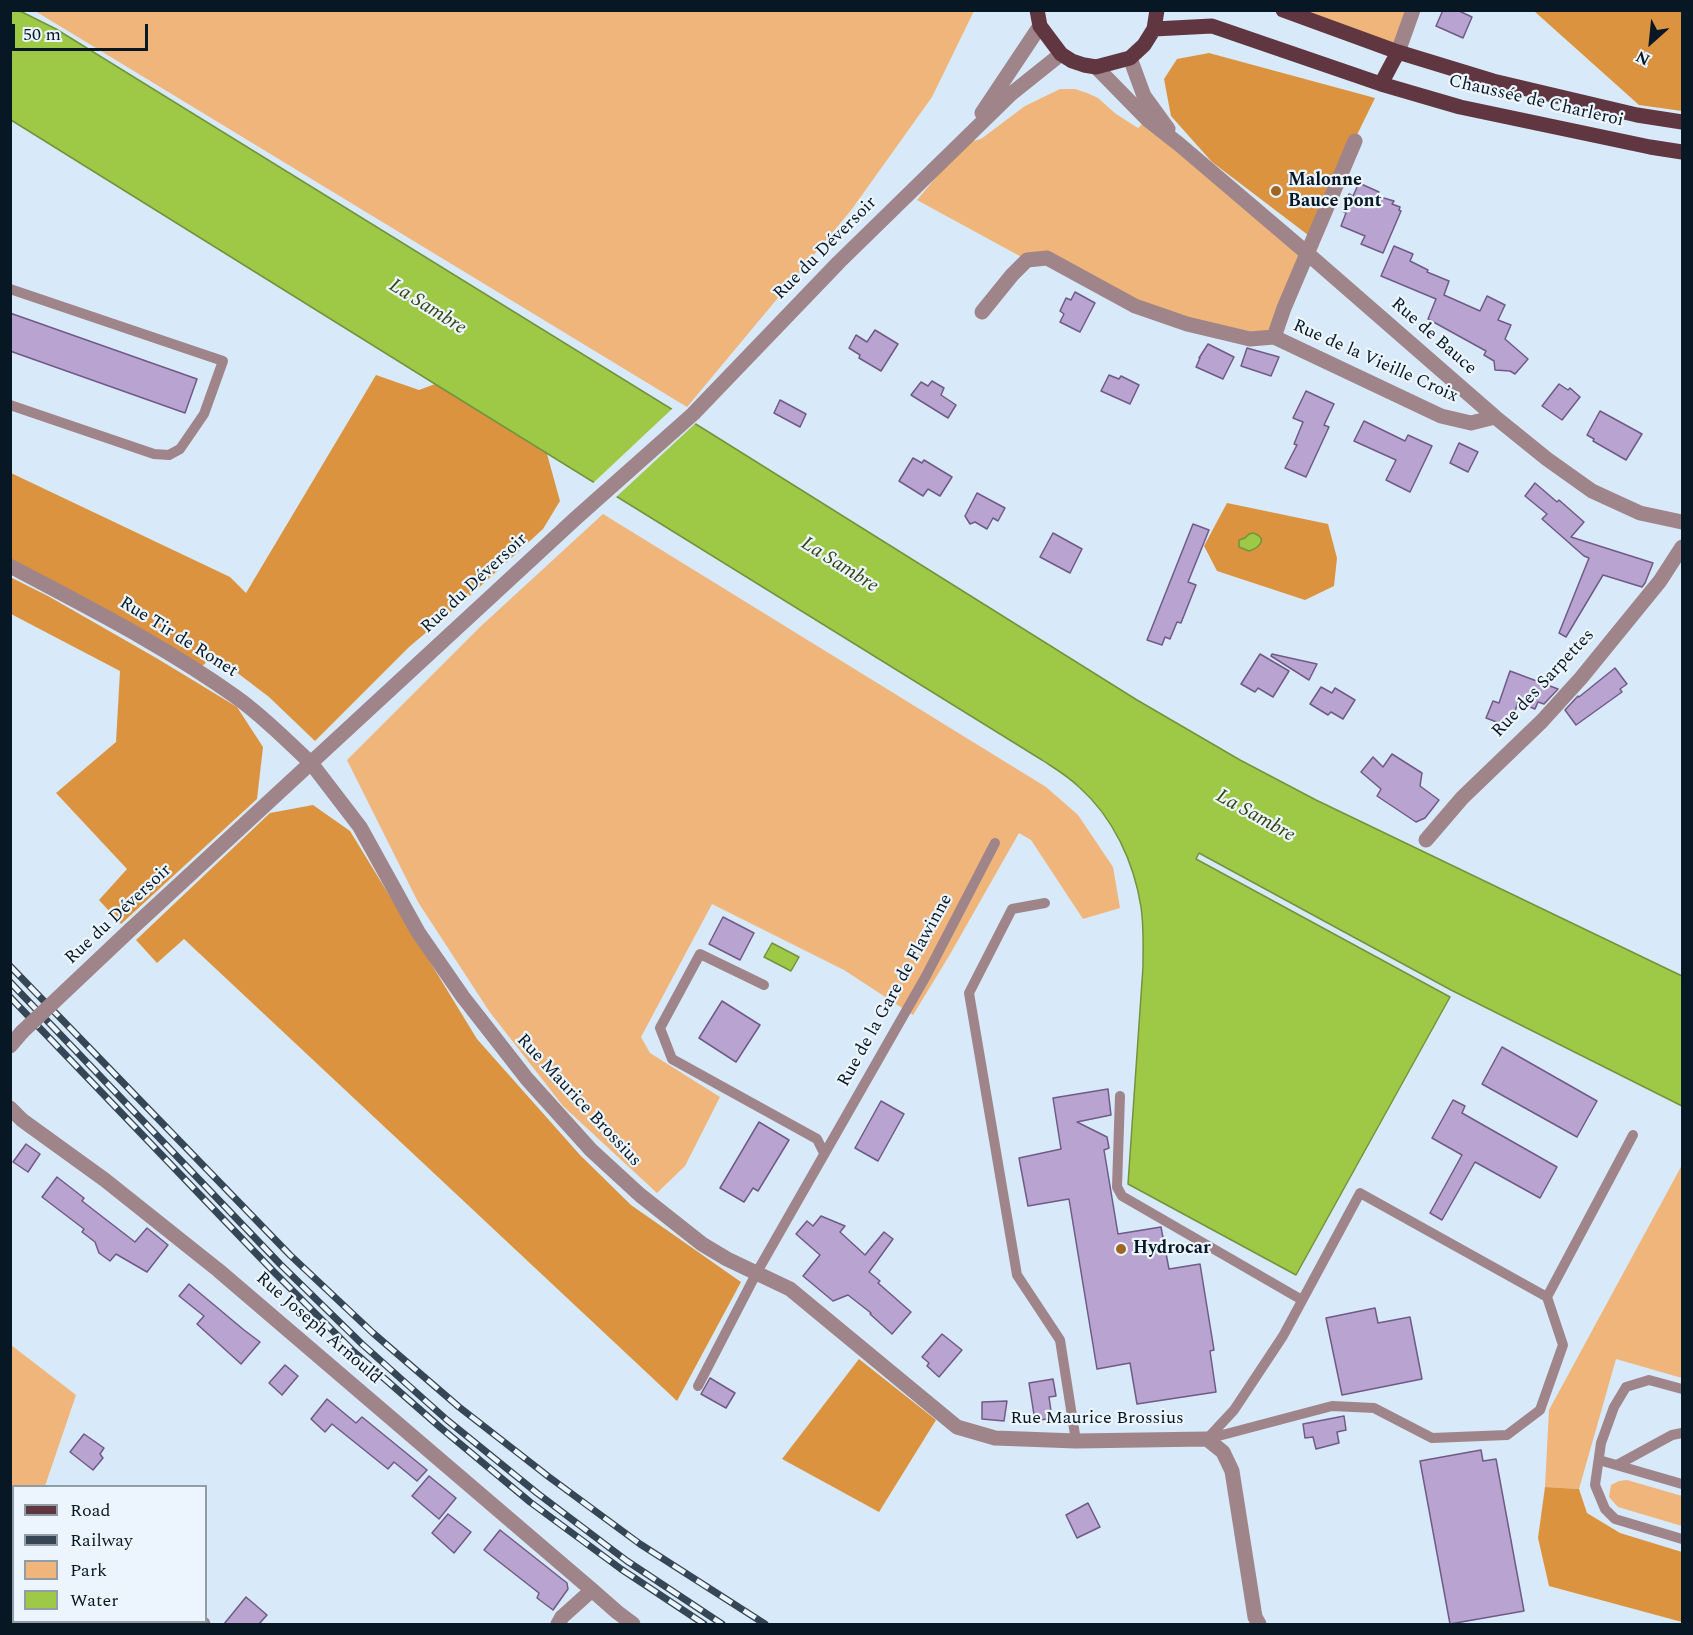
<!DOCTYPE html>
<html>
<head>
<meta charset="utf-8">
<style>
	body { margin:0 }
	#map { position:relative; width:1693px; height:1635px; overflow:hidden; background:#d8e9f9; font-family:Spectral,serif }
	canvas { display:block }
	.frame { position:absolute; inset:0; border:12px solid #071724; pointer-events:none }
	.legend { position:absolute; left:12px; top:1485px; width:195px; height:138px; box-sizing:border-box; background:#ecf5fd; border:2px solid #909ca6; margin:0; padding:8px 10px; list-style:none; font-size:18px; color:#071724 }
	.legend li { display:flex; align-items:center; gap:12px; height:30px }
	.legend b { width:30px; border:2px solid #909ca6 }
	.north { position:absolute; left:1621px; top:12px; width:60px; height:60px; -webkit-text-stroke:4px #ecf5fd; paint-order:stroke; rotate:207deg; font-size:16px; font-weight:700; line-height:24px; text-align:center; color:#071724 }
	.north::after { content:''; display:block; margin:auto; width:21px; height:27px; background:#071724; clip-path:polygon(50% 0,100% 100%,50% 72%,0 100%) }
	.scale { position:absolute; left:12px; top:24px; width:136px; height:27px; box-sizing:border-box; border:3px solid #071724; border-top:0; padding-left:8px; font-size:18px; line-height:21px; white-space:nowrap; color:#071724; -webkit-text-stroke:4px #ecf5fd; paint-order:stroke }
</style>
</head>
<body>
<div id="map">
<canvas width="1693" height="1635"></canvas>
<div class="frame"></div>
<ul class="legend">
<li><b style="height:8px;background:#603741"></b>Road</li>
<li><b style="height:8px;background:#364654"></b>Railway</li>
<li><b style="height:16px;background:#efb57b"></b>Park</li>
<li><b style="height:16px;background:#9ec947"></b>Water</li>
</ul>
<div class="north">N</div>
<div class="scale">50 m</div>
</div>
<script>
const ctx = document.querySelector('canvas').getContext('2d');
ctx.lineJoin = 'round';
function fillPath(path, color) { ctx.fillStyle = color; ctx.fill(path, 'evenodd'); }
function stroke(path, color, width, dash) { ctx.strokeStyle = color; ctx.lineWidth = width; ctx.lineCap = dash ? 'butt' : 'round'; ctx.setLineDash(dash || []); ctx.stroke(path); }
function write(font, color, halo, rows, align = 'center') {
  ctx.font = font + ' Spectral,serif'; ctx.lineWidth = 4.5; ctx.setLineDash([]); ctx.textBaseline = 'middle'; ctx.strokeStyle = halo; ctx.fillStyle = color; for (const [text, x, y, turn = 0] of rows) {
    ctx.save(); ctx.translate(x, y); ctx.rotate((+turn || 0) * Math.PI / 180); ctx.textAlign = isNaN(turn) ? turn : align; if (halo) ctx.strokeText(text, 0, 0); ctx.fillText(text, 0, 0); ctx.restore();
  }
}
const green = new Path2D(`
	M35,11l939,-1v1l-42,86 -80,112 -165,198z
	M1305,11h103l-10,41z
	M1060,89h15l12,4 11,5 18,16 22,14 9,-9 161,135 -34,83 -87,-13 -115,-54 -45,-10 -110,-60 48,-57 16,-4 44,-33z
	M603,514l443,273 32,28 35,52 7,41 -37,11 -52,-79 -12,-7 -70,123 -36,59 -69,-45 -132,-66 -71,133 9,16 70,44 -35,69 -28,27 -94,-87 -74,-95 -71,-109 -71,-142 133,-133z
	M1682,1165v213l-66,-19 -37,130 -34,-2 4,-77z
	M11,1345l65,50 -31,91h-31v86l-3,1z
	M1627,1480l55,16v30l-64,-19 -9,-10 2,-12 8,-4z`);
const forest = new Path2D(`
	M1534,11h148v100l-43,-6z
	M1209,53l166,45 -67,137 -96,-73 -41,-46 -7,-37 13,-20z
	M376,375l43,15 16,-6 112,70 13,47 -17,28 -69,63 -65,55 -94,94 -46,-44 -55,-42 -17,16 -186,-105v-93l219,104 16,16z
	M1227,503l101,21 9,34 -3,28 -29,14 -88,-29 -13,-25z
	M10,577l38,19 110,63 79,48 26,40 -6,52 -136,125 -22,-24 28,-31 -71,-76 60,-51 4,-71 -109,-57z
	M313,805l37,26 127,208 103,116 51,50 110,77 -64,119 -493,-462 -27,24 -21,-23 134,-127z
	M859,1359l77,61 -57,92 -97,-53z
	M1545,1487l34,2 8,24 33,20 62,19v70l-133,-36 -11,-48z`);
const water = new Path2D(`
	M10,11h10l36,18 651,402 430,269 103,60 76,40 366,176v130l-231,-116 -252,-137 -3,6 254,138 -154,278 -168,-91 15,-217c0,-20 1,-40 -2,-60 -7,-45 -28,-90 -62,-120 -11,-11 -25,-19 -37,-27l-607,-376 -424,-264z
	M1253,533c16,5 6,15 -4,18l-10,-4v-7l6,-2 4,-4z
	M772,943l27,14 -8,14 -27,-14z`);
const pier = new Path2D(`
	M674,407l23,15 -83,77 -23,-14z`);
const building = new Path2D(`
	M1443,10h14l15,7 -9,21 -27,-12z
	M1359,183l20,9 -2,4 17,5 -2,3 8,3 -1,3 2,1 -18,42 -22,-9 4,-8 -24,-10 5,-13 -4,-2 7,-17 4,2z
	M1394,246l19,8 -3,7 18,9 -1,2 22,9 -5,14 36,16 7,-15 18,9 -7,15 13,5 -6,14 23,20 -13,15 -5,-3 -15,-1 -1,-9 -10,-6 2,-4 -58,-32 8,-20 -55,-23z
	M1075,292l20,11 -15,29 -20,-10 4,-8 -4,-3 6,-13 5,2z
	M10,313l187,66 -12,34 -175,-62z
	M875,330l23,14 -17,27 -22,-13 1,-3 -11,-7 7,-13 11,7z
	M1208,344l26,13 -11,22 -27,-12 4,-9h-1z
	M1247,348l32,9 -8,19 -30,-10z
	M1109,375l10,4 2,-3 18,9 -9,19 -29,-13z
	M932,381l12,7 -3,7 15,10 -8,13 -37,-23 10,-13 7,4z
	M1559,384l9,6 2,-2 10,9 -18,23 -20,-14z
	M1306,391l28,13 -10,21 5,2 -23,50 -21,-9 12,-23 -3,-1 9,-22 -10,-4z
	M780,400l26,14 -6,13 -26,-14z
	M1600,411l42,23 -16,26 -33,-19 1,-2 -7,-4z
	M1364,421l41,20 3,-6 24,11 -22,46 -24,-12 10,-20 -42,-19z
	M1459,443l19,9 -10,20 -18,-9z
	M913,458l9,5 2,-3 28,17 -12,19 -12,-7 -5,7 -24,-15z
	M1535,483l22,19 2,-2 25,22 -13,15 82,26 -8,20 -3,4 -39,-12 -37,62 -7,-4 30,-75 -5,-2 -42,-37 5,-5 -22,-18z
	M977,493l28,15 -7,13 -5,-3 -6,11 -12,-7 -5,2 -5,-8z
	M1193,524l16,6 -21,52 8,3 -15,38 -4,-1 -7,17 -5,-2 -3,8 -15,-5z
	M1053,533l29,16 -12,24 -30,-16z
	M1260,654l29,17 -16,26 -15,-9 -3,4 -14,-8z
	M1272,654l45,10 -8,16 -38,-24z
	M1615,668l12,16 -7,5 2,3 -46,33 -11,-15 13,-14 1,1z
	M1510,671l48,18 -14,15 -6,-2 -3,7 -17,-7 -8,25 -24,-9 7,-17 6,2z
	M1321,687l11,6 3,-5 20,12 -12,19 -12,-7 -3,3 -18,-11z
	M1392,754l30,19 -2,13 19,14 -14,18 -9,4 -39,-26 4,-7 -20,-17 12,-15 10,10z
	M723,917l31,16 -14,27 -31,-16z
	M722,1001l38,24 -24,37 -37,-24z
	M1502,1047l95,54 -20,36 -95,-53z
	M1108,1089l3,26 -34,7 30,15 2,11 -5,2 14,84 43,-7 8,42 31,-5 14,86 -4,1 6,41 -79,12 -7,-41 -33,6 -28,-170 -41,7 -9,-48 42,-9 -8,-51z
	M1453,1100l12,6 -3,7 95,54 -17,31 -65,-36 -33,58 -12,-7 32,-58 -30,-17z
	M881,1101l23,13 -26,47 -23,-13z
	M759,1122l30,18 -31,51 -5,-3 -9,14 -24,-14z
	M26,1144l14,10 -12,18 -15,-10z
	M57,1177l27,21 -2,3 53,41 12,-14 21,17 -21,27 -31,-18 -6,7 -11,-8 -4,-11 -13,-10 2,-3 -42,-32z
	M821,1216l24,10 -5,6 25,23 19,-23 9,7 -24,33 11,9 -2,2 33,29 -19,22 -22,-20 1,-1 -23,-18 -15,6 -30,-25 17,-21 -24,-21 11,-13 6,5z
	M189,1284l55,46 16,12 -19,22 -44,-40 7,-8 -25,-20z
	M1375,1308l3,15 32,-6 12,62 -80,16 -16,-77z
	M942,1334l20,16 -23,27 -12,-11 2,-3 -7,-6z
	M285,1365l13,11 -16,19 -13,-12z
	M710,1378l25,15 -9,15 -25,-14z
	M1053,1379l3,17 -7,1 3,21 -17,3 -6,-38z
	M327,1399l29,24 6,-6 65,53 -10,11 -23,-19 -6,7 -56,-45 -7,8 -14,-13z
	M1007,1401l-3,20 -22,-2v-17z
	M1344,1416l2,14 -9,2 2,11 -23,6 -3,-12 -8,1 -2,-14z
	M84,1434l20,14 -4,6 3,4 -10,12 -23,-18z
	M1481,1450l2,11 13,-2 28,152 -74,13 -30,-163z
	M429,1476l27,22 -17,21 -27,-23z
	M1088,1503l12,24 -23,11 -11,-23z
	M448,1514l23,18 -17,21 -22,-20z
	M500,1530l67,53 1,6 -15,21 -16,-12 2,-5 -55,-43z
	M246,1597l21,18 -8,9h-35z`);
const service = new Path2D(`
	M10,289l213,72 -19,53 -24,35 -11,6 -15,-1 -144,-49
	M1045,903l-33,6 -43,84 48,282 43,65 16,101
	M764,985l-64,-31 -40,74 12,31 145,80 7,14
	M1120,1096l-3,91 5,9 180,104
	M1360,1193l187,104 16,48 -23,65 -33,25 -75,3 -58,-30 -42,-2 -125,33 27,-29 49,-74z
	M1547,1297l86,-162
	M698,1386l59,-114 169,-296 69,-133
	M1682,1389l-33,-9 -23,7 -12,20 -13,36 -6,42 10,24 10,10 67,20
	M1599,1460l83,24
	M1617,1465l55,-30 10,-2`);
const minor = new Path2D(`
	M1398,52l15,-42
	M1130,58l14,38 24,33
	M1096,67l51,52 33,26 128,109 187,163 52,42 45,32 48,22 42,9
	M982,312l30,-37 15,-15 20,-2 88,48 52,18 63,15 24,-2 10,-29 71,-167
	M1274,337l167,79 30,7 24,-6
	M10,566c77,41 155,80 226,131 27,19 51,44 75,66
	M1426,840l36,-42 80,-77 39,-43 79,-97 22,-34
	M10,1582h4
	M199,1622l4,2
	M558,1624l4,-7 30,-27`);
const tertiary = new Path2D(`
	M982,113l58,-87
	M311,763l49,64 58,105 45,65 64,82 64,71 49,45 62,49 25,15 63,30 167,138 38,11 81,3 131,-2 16,13 9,19 23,146 4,7
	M131,929l445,-411 117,-104 146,-152 172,-168 50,-40
	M10,1046l12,-14
	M10,1108l12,12 83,60 113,90 374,320 25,22 16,12`);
const primary = new Path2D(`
	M1037,10l3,16 21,28 11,7 12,4 12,2 34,-9 14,-13 10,-16 3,-19
	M1283,10l115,42 95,29 144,34 45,7
	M1154,29l58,-3 169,58 79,23 190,40 32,5
	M1381,84l17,-32`);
const rail = new Path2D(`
	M10,966l280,289 83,78 86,74 90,70 91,67 125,80
	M10,982l270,282 82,80 85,76 90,73 90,68 95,63
	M10,997l263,274 81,81 87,76 89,74 91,67 83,55`);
const tertiaryBridge = new Path2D(`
	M22,1032l109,-103`);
const markers = [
	[1276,191,6,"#9f6624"],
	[1121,1249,6,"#9f6624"]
];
const streetNames = [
	["Chaussée de Charleroi",1536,102,13],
	["Rue du Déversoir",826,249,-45],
	["Rue de Bauce",1433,337,41],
	["Rue de la Vieille Croix",1375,362,24],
	["Rue du Déversoir",475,584,-43],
	["Rue Tir de Ronet",178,638,32],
	["Rue des Sarpettes",1544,684,-47],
	["Rue du Déversoir",119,915,-43],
	["Rue de la Gare de Flawinne",896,991,-61],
	["Rue Maurice Brossius",578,1101,47],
	["Rue Joseph Arnould",318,1329,41],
	["Rue Maurice Brossius",1097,1419]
];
const poiNames = [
	["Malonne",1288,181],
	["Bauce pont",1288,202],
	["Hydrocar",1133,1249]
];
const waterNames = [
	["La Sambre",427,308,32],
	["La Sambre",839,566,32],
	["La Sambre",1255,817,29]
];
fillPath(green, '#efb57b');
fillPath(forest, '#dc9340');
fillPath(water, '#9ec947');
stroke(water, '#71943c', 1.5);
fillPath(pier, '#d8e9f9');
fillPath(building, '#b8a3d1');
stroke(building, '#705b86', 1.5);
stroke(service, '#9f858a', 10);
stroke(minor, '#9f858a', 15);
stroke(tertiary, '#9f858a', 15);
stroke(primary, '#603741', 15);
stroke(rail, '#364654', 7);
stroke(rail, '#ecf5fd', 4.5, [14]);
stroke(tertiaryBridge, '#9f858a', 15);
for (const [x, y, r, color] of markers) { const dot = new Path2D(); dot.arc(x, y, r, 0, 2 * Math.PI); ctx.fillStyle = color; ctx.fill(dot); stroke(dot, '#ecf5fd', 2); }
write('18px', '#071724', '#ecf5fd', streetNames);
write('bold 18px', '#071724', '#ecf5fd', poiNames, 'left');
write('italic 20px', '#32420f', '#ecf5fd', waterNames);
</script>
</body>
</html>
